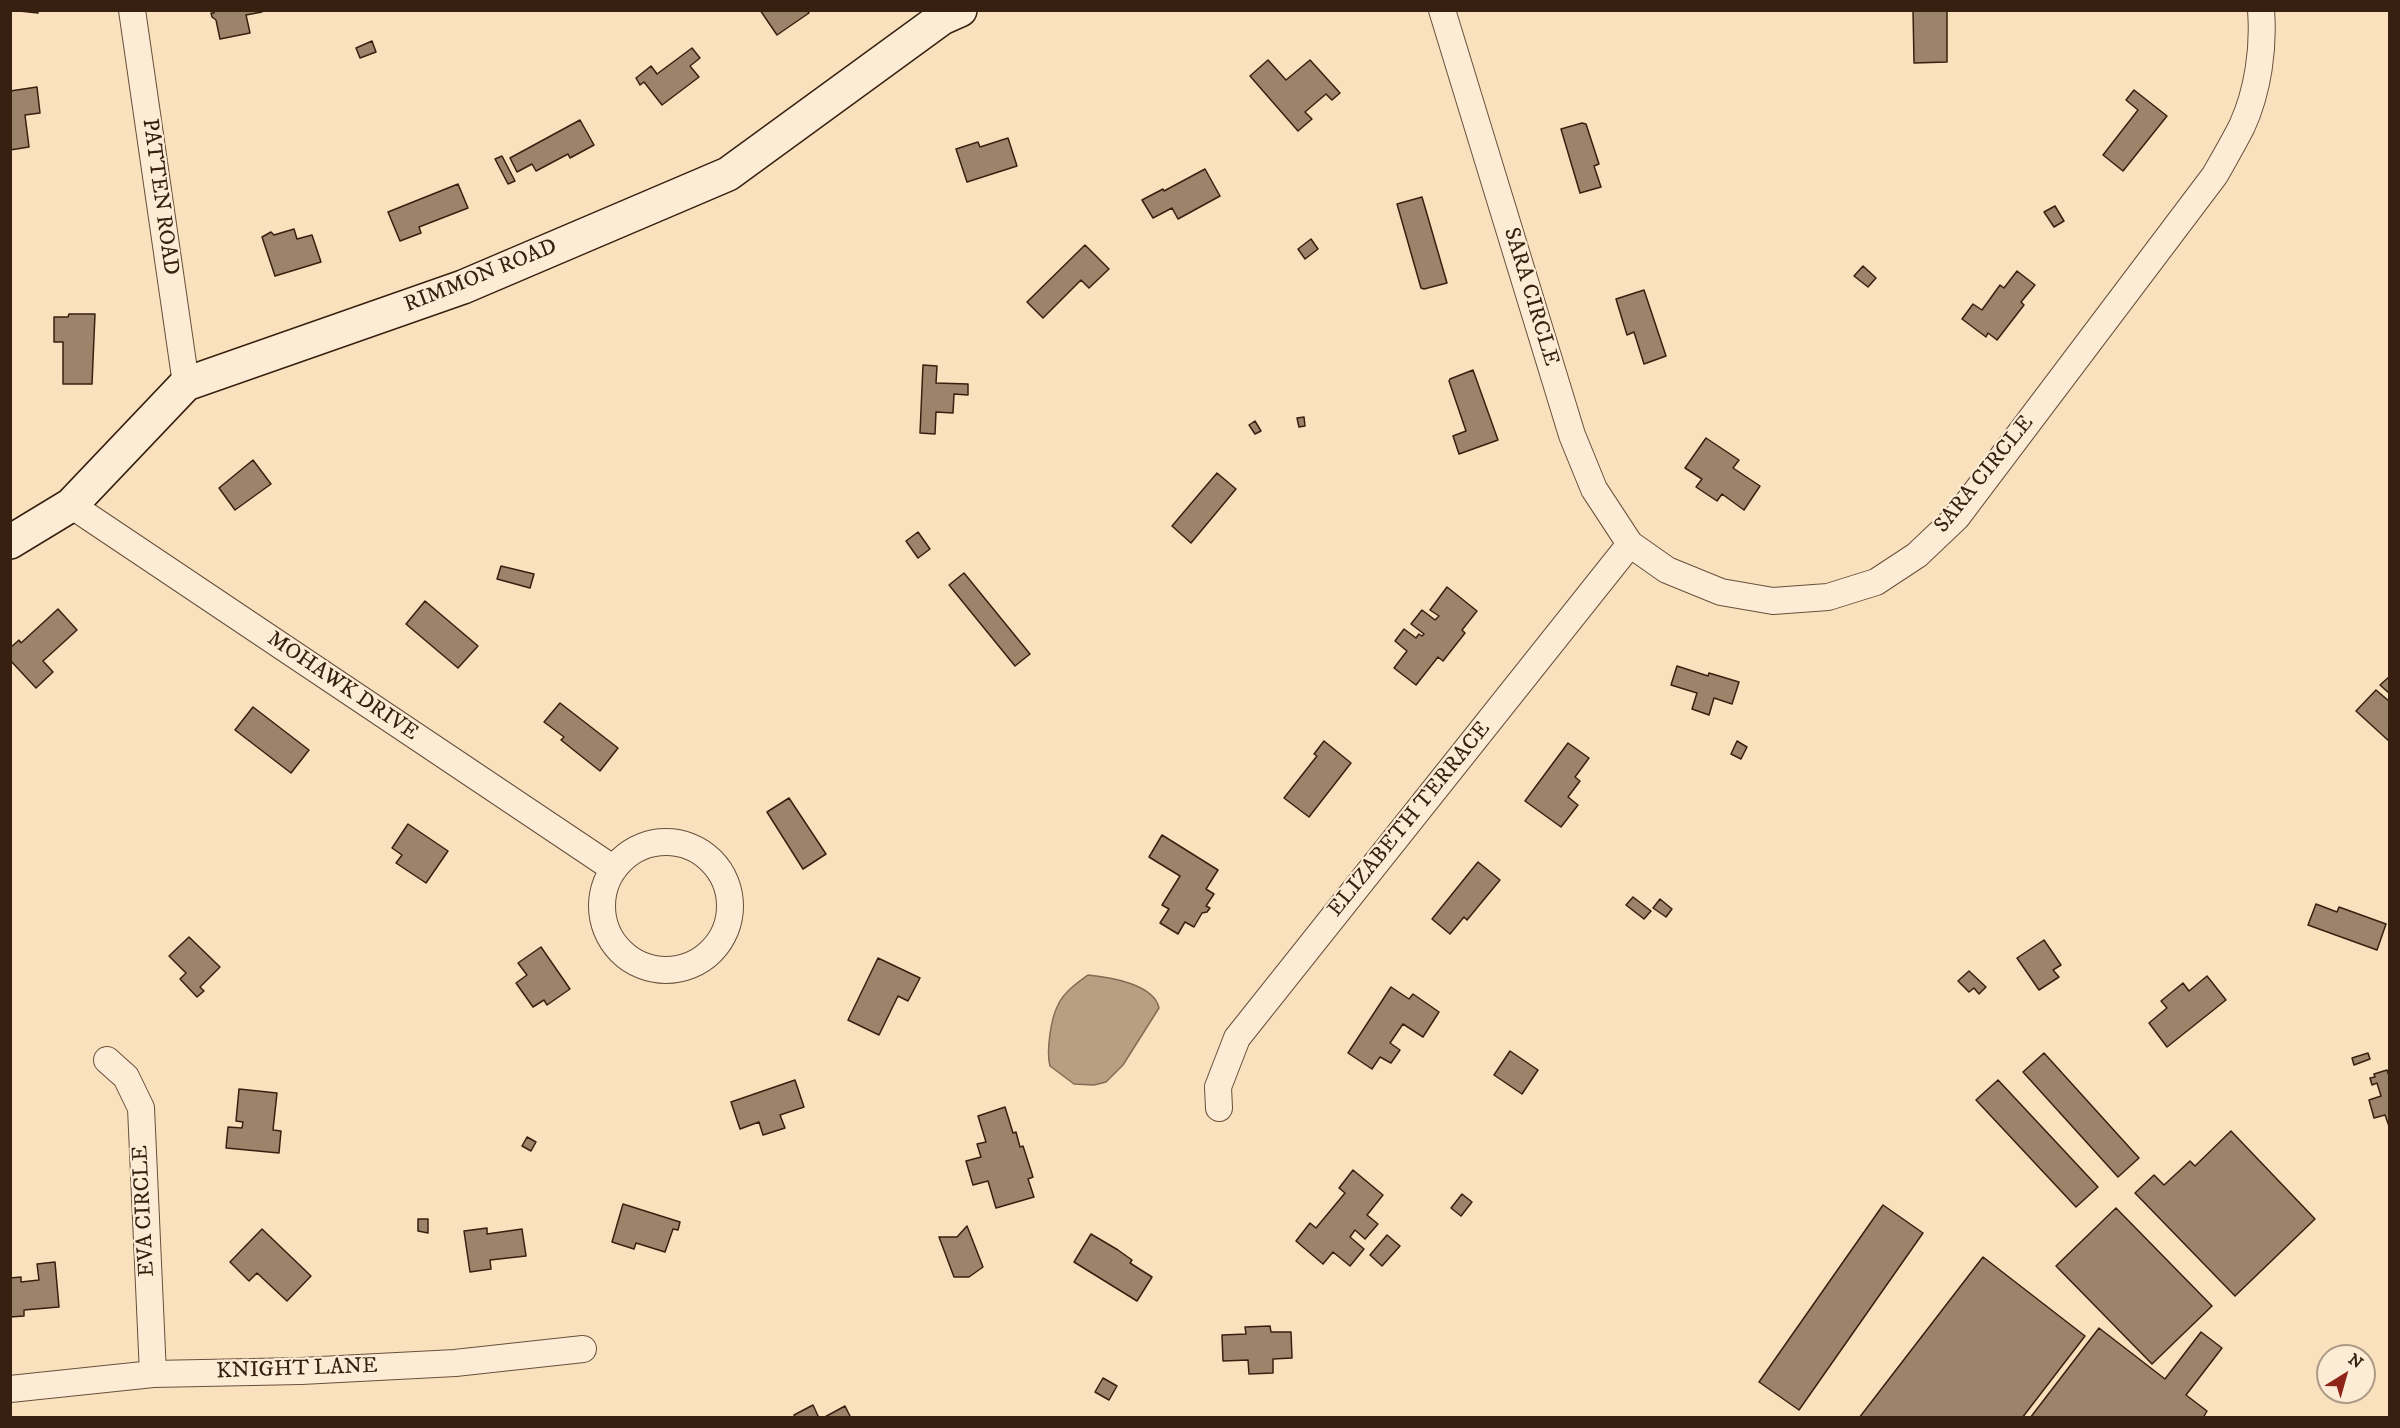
<!DOCTYPE html>
<html>
<head>
<meta charset="utf-8">
<style>
	body { margin:0 }
	#map { position:relative; width:2400px; height:1428px; overflow:hidden; background:#fae1be; font-family:"IM FELL DW Pica",serif }
	canvas { display:block }
	.frame { position:absolute; inset:0; border:12px solid #37200f; pointer-events:none }
	.north { position:absolute; left:2316px; top:1344px; width:60px; height:60px; box-sizing:border-box; background:#fcecd5; border:2px solid #ad9a86; border-radius:50%; rotate:37deg; font-size:16px; font-weight:700; line-height:24px; text-align:center; color:#37200f }
	.north::after { content:''; display:block; margin:auto; width:21px; height:27px; background:#8f2418; clip-path:polygon(50% 0,100% 100%,50% 72%,0 100%) }
</style>
</head>
<body>
<div id="map">
<canvas width="2400" height="1428"></canvas>
<div class="frame"></div>
<div class="north">N</div>
</div>
<script>
const ctx = document.querySelector('canvas').getContext('2d');
ctx.lineJoin = 'round';
function fillPath(path, color) { ctx.fillStyle = color; ctx.fill(path, 'evenodd'); }
function stroke(path, color, width, dash) { ctx.strokeStyle = color; ctx.lineWidth = width; ctx.lineCap = dash ? 'butt' : 'round'; ctx.setLineDash(dash || []); ctx.stroke(path); }
function write(font, color, halo, rows, align = 'center') {
  ctx.font = font + ' "IM FELL DW Pica",serif'; ctx.lineWidth = 4.5; ctx.setLineDash([]); ctx.textBaseline = 'middle'; ctx.strokeStyle = halo; ctx.fillStyle = color; for (const [text, x, y, turn = 0] of rows) {
    ctx.save(); ctx.translate(x, y); ctx.rotate((+turn || 0) * Math.PI / 180); ctx.textAlign = isNaN(turn) ? turn : align; if (halo) ctx.strokeText(text, 0, 0); ctx.fillText(text, 0, 0); ctx.restore();
  }
}
const water = new Path2D(`
	M1088,975c21,2 66,9 71,33l-36,57 -17,17 -12,3 -20,-1 -24,-18c-4,-15 1,-48 8,-61 6,-13 19,-22 30,-30z`);
const building = new Path2D(`
	M10,10h28v3z
	M214,10h48v2l-16,3 4,18 -30,6 -4,-19 -4,-3 -1,-4h3z
	M760,10h47l2,3 -32,22z
	M1913,10h34v52l-33,1z
	M372,41l4,11 -16,6 -4,-10z
	M692,48l8,10 -10,8 9,11 -37,28 -18,-23 -4,3 -4,-7 15,-12 6,8z
	M1268,60l18,20 24,-20 30,33 -8,7 -6,-6 -21,18 7,7 -14,12 -48,-55z
	M37,87l3,26 -15,2 4,32 -19,3v-59z
	M2134,90l33,26 -44,55 -20,-16 35,-45 -12,-10z
	M580,120l14,25 -24,13 -2,-4 -32,17 -4,-7 -15,8 -7,-14z
	M1582,123l4,1 13,40 -5,2 7,21 -21,6 -19,-64z
	M1008,138l9,28 -50,16 -11,-33 22,-7 2,5z
	M502,156l13,25 -7,3 -13,-25z
	M1205,169l15,27 -42,23 -6,-11 -19,10 -11,-18 21,-11 1,2z
	M458,184l10,24 -49,19 2,6 -21,8 -12,-29z
	M1422,197l25,86 -23,6 -3,-1 -24,-84z
	M2055,206l9,15 -10,6 -10,-15z
	M294,229l3,10 15,-4 9,27 -46,14 -13,-39 9,-5 3,3z
	M1311,239l7,10 -13,10 -7,-10z
	M1085,245l24,24 -20,19 -8,-8 -38,38 -16,-16z
	M1863,266l13,12 -8,9 -14,-11z
	M2017,271l18,14 -14,17 3,3 -27,35 -9,-7 -2,4 -24,-18 11,-15 9,6 18,-25 4,3z
	M1644,290l22,66 -22,8 -10,-32 -7,3 -11,-36z
	M69,314h26l-3,70h-29v-42h-9v-25h14z
	M923,365l14,1 -1,17 32,1v11l-14,-1 -1,19 -17,-1 -1,22 -15,-1z
	M1473,370l25,70 -39,14 -6,-18 13,-5 -17,-50 1,-2z
	M1304,417l1,9 -6,1 -2,-9z
	M1255,421l6,10 -6,3 -6,-9z
	M1706,438l33,22 -6,8 27,18 -16,24 -22,-16 -5,7 -21,-14 6,-8 -17,-11z
	M253,460l18,24 -36,26 -16,-22z
	M1217,473l19,16 -45,54 -19,-17z
	M918,532l12,17 -12,9 -12,-17z
	M501,566l33,8 -4,14 -33,-9z
	M964,573l66,81 -15,12 -66,-81z
	M1447,587l30,24 -15,19 3,3 -22,28 -5,-4 -22,28 -22,-17 13,-17 -12,-10 9,-12 12,9 3,-4 3,2 2,-2 -13,-10 11,-14 13,10 4,-4 -9,-6z
	M425,601l53,45 -20,22 -52,-44z
	M58,609l19,21 -34,31 10,11 -17,16 -26,-28v-12l9,-8 2,3z
	M1677,666l31,10 1,-3 30,9 -7,22 -18,-6 -5,17 -17,-6 5,-16 -26,-8z
	M2390,676v18l-10,-9z
	M2376,690l14,12v40l-34,-31z
	M560,703l58,45 -18,23 -39,-31 3,-3 -20,-15z
	M253,707l56,43 -18,23 -56,-43z
	M1324,741l27,22 -42,54 -25,-19 33,-42 -3,-2z
	M1737,741l10,6 -6,12 -10,-5z
	M1568,743l21,15 -14,19 5,4 -12,16 10,8 -17,22 -36,-26z
	M789,798l37,56 -23,15 -36,-57z
	M408,824l40,27 -22,32 -30,-20 6,-8 -10,-7z
	M1162,835l56,35 -12,19 8,5 -8,12 4,2 -3,4 -5,1 -8,14 -9,-5 -7,12 -18,-11 9,-14 -7,-4 18,-29 -31,-19z
	M1478,862l22,18 -33,40 -3,-3 -14,17 -18,-15z
	M1633,897l18,14 -7,8 -18,-14z
	M1660,899l12,10 -6,8 -13,-9z
	M2316,904l21,8 2,-5 47,17 -9,26 -69,-25z
	M189,937l31,30 -20,20 4,4 -7,6 -17,-18 6,-6 -17,-17z
	M2044,940l17,25 -8,5 6,7 -20,13 -22,-32z
	M541,947l29,42 -23,16 -3,-5 -11,7 -17,-24 11,-8 -9,-12z
	M878,958l42,20 -12,23 -10,-5 -19,39 -31,-15z
	M1969,971l17,16 -7,7 -5,-6 -5,4 -11,-11z
	M2207,976l19,24 -59,47 -18,-24 18,-15 -6,-7 22,-18 6,8z
	M1391,987l18,12 4,-5 26,18 -16,25 -20,-13 -13,19 10,7 -9,13 -11,-6 -8,12 -24,-16z
	M1510,1051l28,19 -16,24 -28,-19z
	M2044,1053l95,105 -21,19 -95,-105z
	M2368,1053l2,6 -16,6 -2,-7z
	M2387,1070l3,9v50l-5,-14 -11,3 -5,-18 12,-4 -4,-13 -5,2 -2,-7 5,-1 -1,-3z
	M795,1080l9,27 -24,8 5,13 -22,7 -4,-13 -19,7 -9,-27z
	M1998,1080l100,107 -22,20 -100,-107z
	M239,1089l38,4 -4,37 8,1 -2,22 -53,-5 2,-21 14,1 1,-6 -7,-1z
	M1005,1107l8,26 3,-1 4,15 3,-1 10,31 -5,2 6,18 -38,11 -8,-27 -15,4 -7,-24 15,-4 -4,-13 9,-2 -8,-26z
	M2231,1131l84,88 -80,77 -100,-103 19,-18 10,10 26,-24 5,5z
	M527,1137l9,5 -5,9 -9,-5z
	M1353,1170l30,25 -16,20 11,9 -13,15 -10,-9 -5,7 14,12 -14,17 -17,-14 -10,12 -27,-23 14,-18 6,5 29,-35 -6,-5z
	M1462,1194l10,8 -11,14 -10,-8z
	M623,1204l57,18 -2,8 -5,-1 -8,23 -29,-9 -2,6 -22,-7z
	M1883,1205l40,28 -124,177 -40,-28z
	M2116,1208l96,98 -60,58 -96,-98z
	M418,1219h10v14l-10,-2z
	M967,1226l16,41 -14,10h-15l-15,-40h18z
	M487,1228v6l35,-5 4,27 -36,4 1,9 -21,3 -6,-41z
	M262,1229l49,47 -24,25 -30,-28 -8,8 -19,-19z
	M1091,1234l27,16 14,10 -2,3 22,14 -15,24 -63,-39z
	M1387,1235l13,11 -18,20 -12,-11z
	M1983,1257l102,79 -63,82h-163z
	M55,1262l4,45 -35,3v6l-14,1v-39l11,-1v5l18,-2 -2,-16z
	M1270,1326l1,6h20l1,26 -19,1v14l-24,1 -1,-14 -25,1 -1,-26 24,-1 -1,-7z
	M2099,1328l66,51 36,-47 21,16 -36,47 21,16 -4,7h-173z
	M1103,1378l14,8 -8,14 -14,-8z
	M813,1405l6,13h-24l-1,-3z
	M845,1406l6,12h-28z`);
const street = new Path2D(`
	M132,10l54,374
	M1442,10l130,425 22,54 36,55 37,26 54,22 52,9 55,-4 48,-15 41,-27 40,-38 258,-342c9,-16 19,-33 27,-49 16,-35 22,-78 19,-116
	M71,505l543,364
	M602 906a64 64 0 1 1 128 0a64 64 0 1 1-128 0Z
	M107,1060l19,17 15,31 12,266
	M1219,1108l-1,-21 19,-49 393,-494
	M10,1389l143,-15 148,-3 154,-8 128,-14`);
const secondary = new Path2D(`
	M10,542l61,-37 115,-121 277,-97 265,-113 214,-156 18,-8`);
const streetNames = [
	["PATTEN ROAD",159,197,82],
	["RIMMON ROAD",481,277,-22],
	["SARA CIRCLE",1530,297,73],
	["SARA CIRCLE",1985,475,-51],
	["MOHAWK DRIVE",342,687,34],
	["ELIZABETH TERRACE",1410,820,-51],
	["EVA CIRCLE",145,1211,-93],
	["KNIGHT LANE",297,1370,-2]
];
fillPath(water, '#b89f82');
stroke(water, '#846c54', 1.5);
fillPath(building, '#9c846a');
stroke(building, '#37200f', 1.5);
stroke(street, '#68503b', 28);
stroke(secondary, '#37200f', 36);
stroke(street, '#fcecd5', 26);
stroke(secondary, '#fcecd5', 33);
write('22px', '#37200f', '#fcecd5', streetNames);
</script>
</body>
</html>
